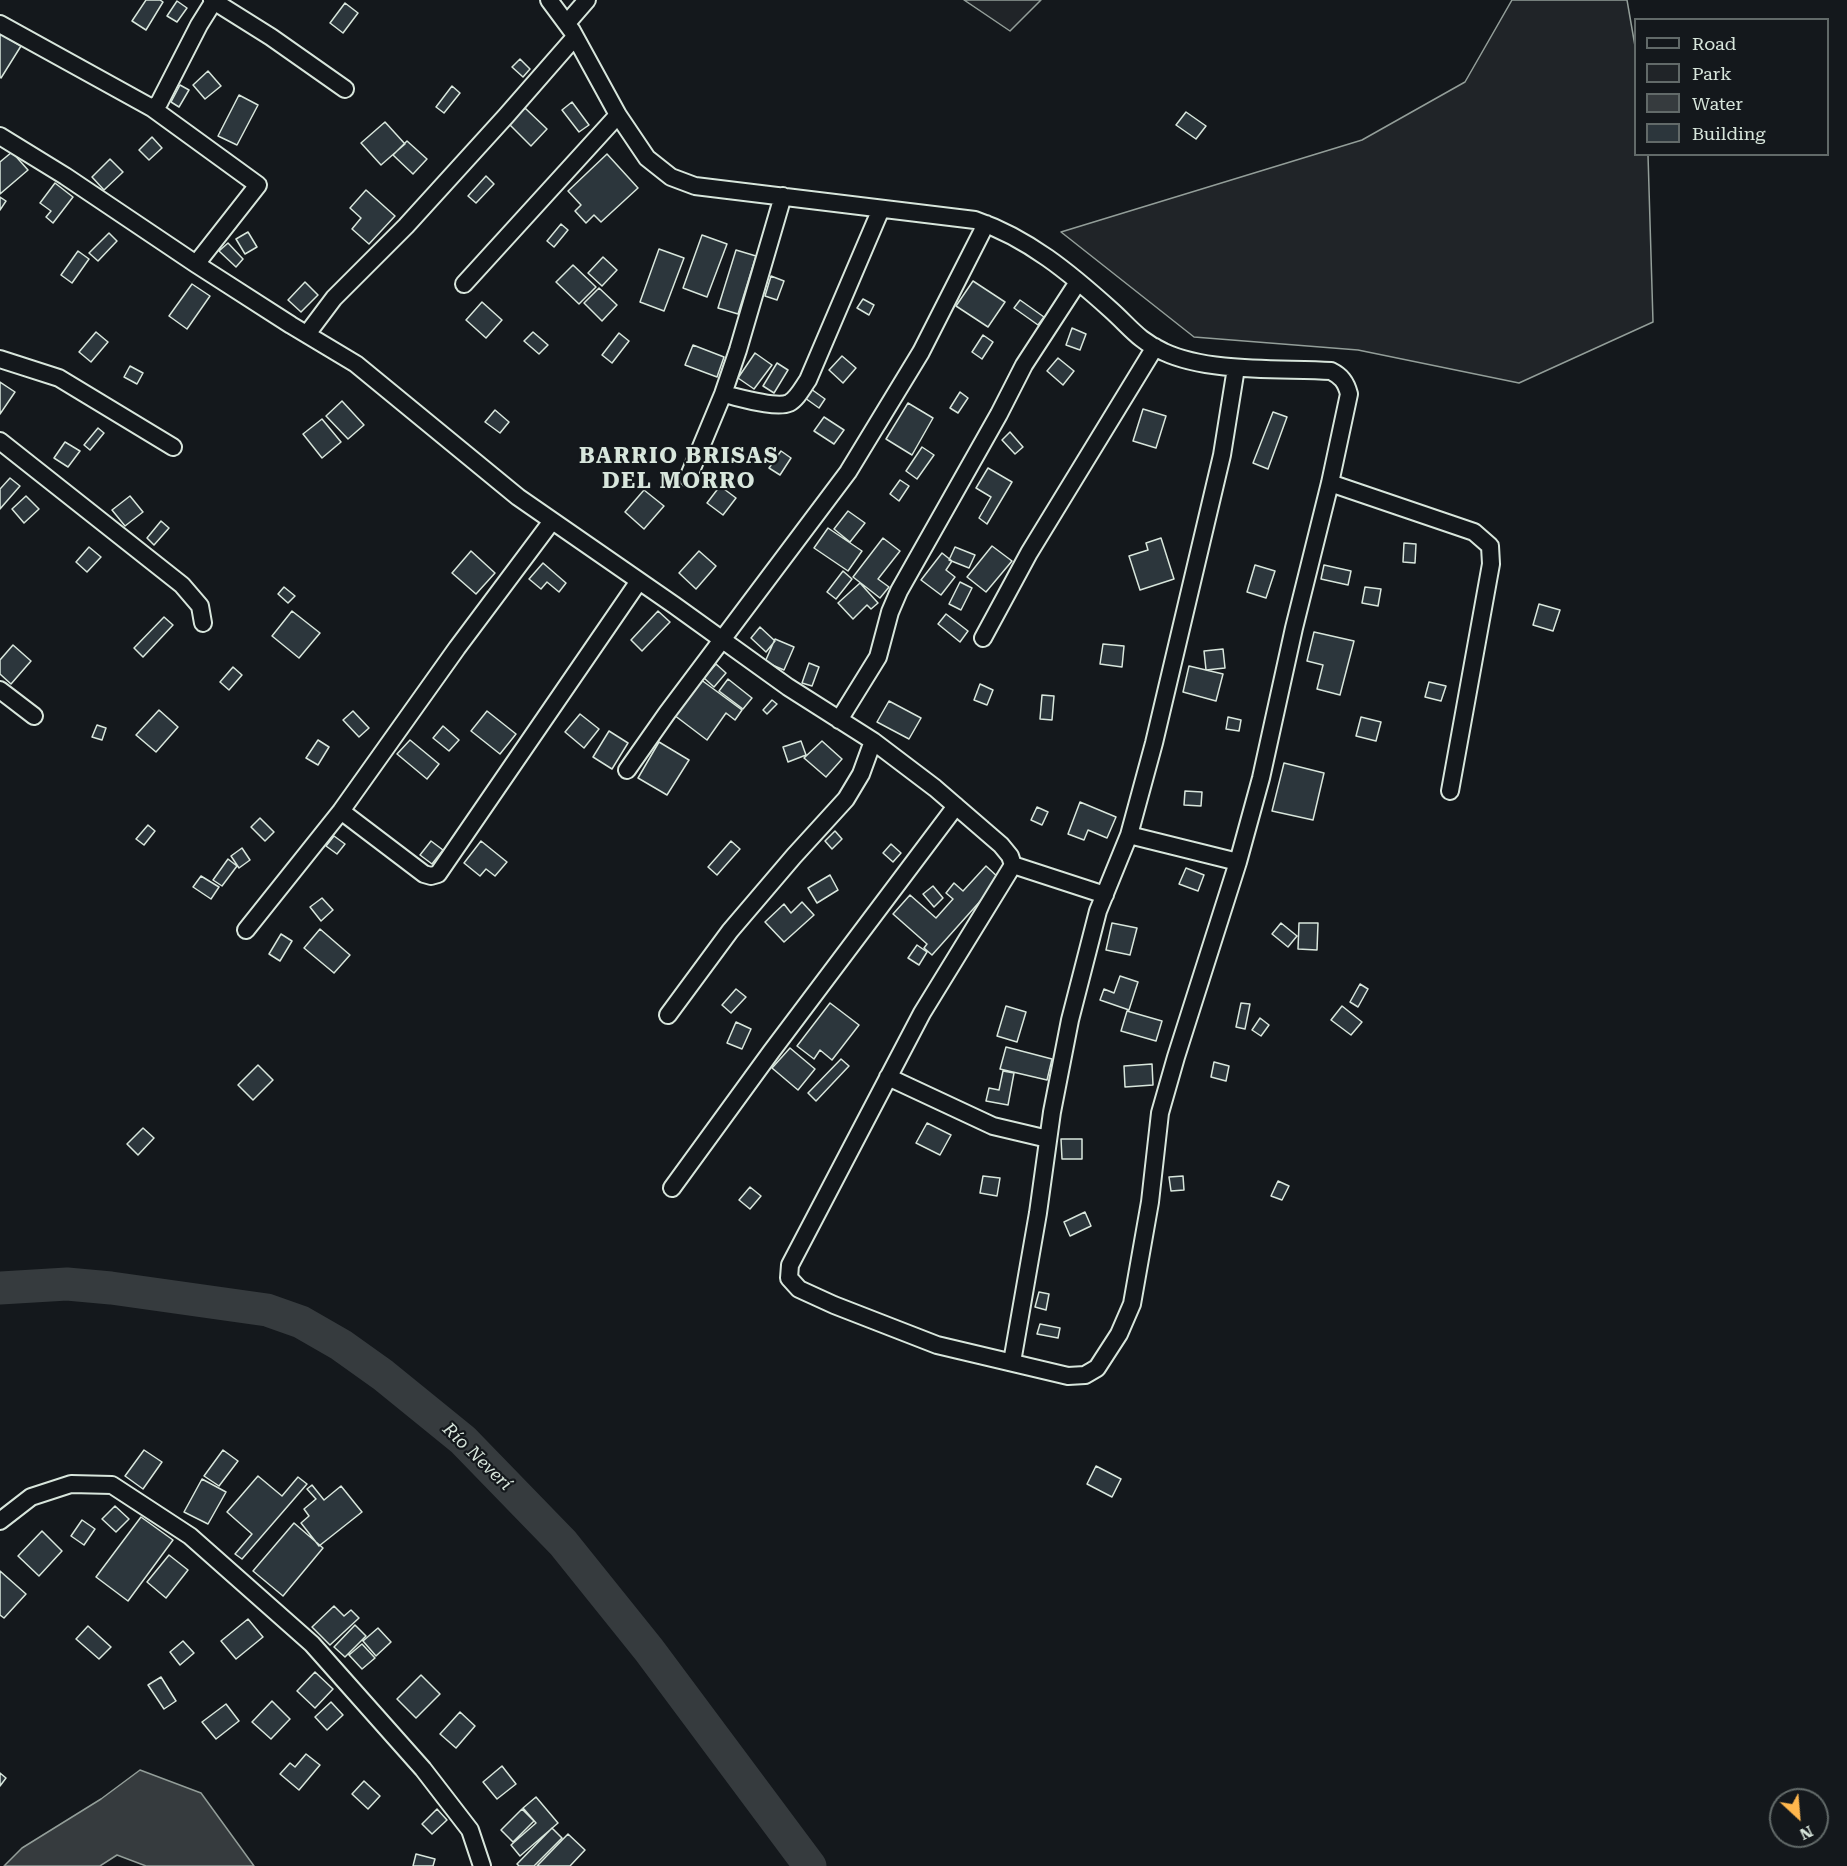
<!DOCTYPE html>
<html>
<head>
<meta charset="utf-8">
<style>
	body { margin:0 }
	#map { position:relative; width:1847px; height:1866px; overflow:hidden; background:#14181c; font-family:"Roboto Serif",serif }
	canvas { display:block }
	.legend { position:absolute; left:1634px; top:18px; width:195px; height:138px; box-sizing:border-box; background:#14181c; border:2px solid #626a69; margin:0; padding:8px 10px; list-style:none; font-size:18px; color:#d8e6dc }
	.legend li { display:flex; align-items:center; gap:12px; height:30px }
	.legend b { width:30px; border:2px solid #626a69 }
	.north { position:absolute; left:1769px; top:1788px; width:60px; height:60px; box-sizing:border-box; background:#14181c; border:2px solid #626a69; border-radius:50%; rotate:154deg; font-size:16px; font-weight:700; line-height:24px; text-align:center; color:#d8e6dc }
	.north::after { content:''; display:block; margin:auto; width:21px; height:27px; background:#ffb74d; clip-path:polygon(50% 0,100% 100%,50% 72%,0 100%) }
</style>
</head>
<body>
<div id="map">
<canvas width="1847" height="1866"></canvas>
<ul class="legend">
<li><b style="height:8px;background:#14181c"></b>Road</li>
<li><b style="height:16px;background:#202428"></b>Park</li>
<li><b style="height:16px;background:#363b3e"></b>Water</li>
<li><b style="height:16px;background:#2c363c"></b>Building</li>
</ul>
<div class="north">N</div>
</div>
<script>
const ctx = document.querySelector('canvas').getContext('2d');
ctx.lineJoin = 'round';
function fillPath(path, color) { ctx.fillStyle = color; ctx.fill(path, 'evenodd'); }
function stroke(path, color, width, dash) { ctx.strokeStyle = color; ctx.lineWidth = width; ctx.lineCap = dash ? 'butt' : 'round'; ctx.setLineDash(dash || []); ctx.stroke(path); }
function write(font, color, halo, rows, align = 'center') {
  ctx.font = font + ' "Roboto Serif",serif'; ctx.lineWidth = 4.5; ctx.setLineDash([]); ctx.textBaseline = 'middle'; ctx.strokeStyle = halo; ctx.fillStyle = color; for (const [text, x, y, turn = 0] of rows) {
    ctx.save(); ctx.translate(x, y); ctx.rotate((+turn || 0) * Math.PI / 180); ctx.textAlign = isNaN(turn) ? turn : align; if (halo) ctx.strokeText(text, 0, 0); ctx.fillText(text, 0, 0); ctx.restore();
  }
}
const green = new Path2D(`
	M964,0h77l-31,31z
	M1512,0h115l8,46 1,108 12,1 5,167 -134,61 -161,-33 -164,-13 -133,-105 301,-92 103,-58z`);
const water = new Path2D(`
	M140,1770l61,23 53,73h-108l-29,-11 -17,11h-96l18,-18 79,-49z`);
const river = new Path2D(`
	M0,1288l67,-4 44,4 156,22 34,12 40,23 42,30 80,65 100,103 86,107 161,216`);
const building = new Path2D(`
	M146,0h14l3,2 -17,28 -14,-9z
	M177,1l10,7 -10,14 -10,-6z
	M345,3l13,10 -15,20 -13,-10z
	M0,34l21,12 -20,32 -1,-1z
	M520,59l10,10 -7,8 -11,-10z
	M208,71l13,15 -16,13 -12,-14z
	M180,85l9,5 -10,17 -8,-5z
	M452,86l8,7 -16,20 -8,-6z
	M239,95l19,10 -21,40 -19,-9z
	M572,102l17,23 -10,7 -17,-22z
	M525,108l22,21 -16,17 -22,-22z
	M1186,112l20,14 -10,13 -20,-14z
	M385,122l20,22 -24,21 -20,-22z
	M152,137l10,11 -13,12 -10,-10z
	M407,141l20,18 -14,15 -20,-19z
	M12,152l16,18 -28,24v-32z
	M607,154l31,34 -37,34 -7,-7 -8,8 -11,-12 6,-6 -13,-14z
	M110,159l13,13 -19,18 -12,-13z
	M486,176l8,8 -18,19 -8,-7z
	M55,183l18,14 -20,26 -7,-6 5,-6 -11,-8z
	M366,190l29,26 -26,28 -17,-15 9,-11 -11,-10z
	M0,197l6,4 -6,9z
	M561,224l7,6 -14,17 -7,-6z
	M248,232l9,15 -12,7 -9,-15z
	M109,233l8,8 -19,20 -9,-8z
	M702,235l25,9 -20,53 -24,-9z
	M228,243l15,16 -7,8 -17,-16z
	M659,249l25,9 -20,53 -24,-9z
	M736,250l20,6 -18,58 -20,-6z
	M78,251l11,8 -17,24 -11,-8z
	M603,257l14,13 -15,16 -14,-13z
	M573,265l23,22 -17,17 -23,-22z
	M771,276l13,5 -7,19 -12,-4z
	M973,281l32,21 -17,25 -32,-21z
	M305,282l13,13 -17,17 -13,-12z
	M192,284l18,12 -23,33 -18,-13z
	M599,288l18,17 -15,16 -18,-18z
	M863,299l11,6 -5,10 -12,-7z
	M1020,300l24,17 -6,8 -24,-17z
	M482,302l20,18 -16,18 -20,-18z
	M1072,328l14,6 -6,16 -14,-5z
	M96,332l12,10 -17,20 -12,-10z
	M533,332l15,13 -9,9 -15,-13z
	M619,333l10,8 -17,22 -10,-8z
	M983,335l10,7 -11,17 -10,-7z
	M693,345l31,12 -7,20 -32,-12z
	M755,353l17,12 -18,24 -16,-11z
	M842,356l14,12 -13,15 -14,-13z
	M1058,358l16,13 -11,14 -16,-14z
	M777,363l11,7 -14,23 -11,-7z
	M130,366l13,7 -6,11 -13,-7z
	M0,382l15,10 -15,22z
	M811,389l14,10 -6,9 -14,-10z
	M960,392l8,6 -10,15 -8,-5z
	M342,401l22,24 -16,14 -22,-23z
	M908,403l25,15 -21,37 -26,-16z
	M1143,409l23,7 -10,32 -23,-7z
	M495,410l14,12 -9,11 -15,-11z
	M1273,412l14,5 -19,52 -15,-6z
	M824,417l20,13 -10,14 -20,-13z
	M322,419l19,23 -19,16 -19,-24z
	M98,428l6,5 -14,17 -6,-5z
	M1010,432l13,15 -8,7 -13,-14z
	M65,442l15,9 -12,16 -14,-9z
	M922,447l12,8 -17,24 -11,-8z
	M781,451l10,7 -11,17 -11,-7z
	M988,468l24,14 -25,42 -8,-6 12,-21 -15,-9z
	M10,478l10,8 -20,23v-20z
	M900,480l9,6 -10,15 -9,-7z
	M720,486l16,12 -13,17 -16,-12z
	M644,490l20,16 -20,23 -19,-17z
	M26,496l13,13 -15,14 -12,-14z
	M130,496l13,16 -18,14 -13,-16z
	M848,511l17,12 -15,19 -16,-13z
	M161,521l8,7 -15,17 -7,-7z
	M828,528l34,23 -14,20 -34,-23z
	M883,538l17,13 -22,28 11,8 -9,11 -27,-21z
	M1161,538l13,41 -34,11 -11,-34 19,-6 -2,-7z
	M1404,543l12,1 -1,19 -12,-1z
	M992,546l20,15 -26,31 -19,-15z
	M89,547l12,10 -14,15 -11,-10z
	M955,547l20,8 -6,13 -20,-8z
	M471,551l24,22 -19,21 -24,-21z
	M699,551l17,15 -20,23 -17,-16z
	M942,553l10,8 -6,9 9,7 -14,18 -20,-15z
	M543,563l23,20 -7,9 -12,-10 -6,7 -12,-10z
	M1255,565l20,6 -9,27 -19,-6z
	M1324,565l27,6 -3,14 -27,-6z
	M843,571l9,8 -16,20 -9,-7z
	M960,582l12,6 -11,22 -12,-6z
	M860,583l18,20 -7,6 -4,-4 -14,14 -15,-16z
	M284,587l11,9 -7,7 -10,-9z
	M1365,587l16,2 -3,17 -16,-3z
	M1539,604l21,6 -7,21 -20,-6z
	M292,611l28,22 -21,25 -27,-22z
	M658,611l12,11 -28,29 -11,-11z
	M946,614l22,17 -8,11 -22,-18z
	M164,617l9,8 -30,32 -9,-9z
	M760,627l15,14 -9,11 -15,-14z
	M1314,632l40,9 -14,54 -23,-6 6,-24 -16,-4z
	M775,639l19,8 -10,23 -19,-8z
	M1103,644l21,2 -2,21 -22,-3z
	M13,645l18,16 -20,23 -11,-10v-14z
	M1223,649l2,19 -19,2 -2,-19z
	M809,663l10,4 -7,19 -10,-3z
	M716,664l10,9 -12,14 -10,-9z
	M1189,666l34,8 -7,27 -33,-9z
	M233,667l9,8 -13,15 -9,-8z
	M700,679l42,31 -7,10 -9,-7 -19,27 -33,-25z
	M728,679l24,19 -9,11 -24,-18z
	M1429,682l17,4 -5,15 -16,-4z
	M980,684l13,6 -6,15 -13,-5z
	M1042,695l12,1 -2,24 -12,-1z
	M772,700l5,4 -10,10 -4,-4z
	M889,701l32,17 -12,21 -32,-17z
	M159,710l19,17 -22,25 -20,-17z
	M353,711l16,17 -10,9 -16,-17z
	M487,711l29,23 -16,20 -29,-23z
	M580,714l19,15 -15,19 -19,-16z
	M1228,717l13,3 -2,11 -13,-2z
	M1361,717l20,5 -5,19 -20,-5z
	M97,725l9,3 -4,12 -10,-3z
	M443,726l16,14 -10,11 -16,-13z
	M609,731l19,12 -16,26 -19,-12z
	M318,740l11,7 -11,18 -12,-7z
	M410,740l29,24 -12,15 -30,-25z
	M801,741l5,14 -18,7 -5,-15z
	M822,741l20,18 -16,18 -22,-19z
	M659,742l30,18 -22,35 -29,-17z
	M1284,763l40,10 -11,47 -41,-9z
	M1185,791l17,1 -1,14 -17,-1z
	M1080,802l36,15 -9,21 -19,-8 -4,10 -16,-6z
	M1037,807l11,5 -6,13 -11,-5z
	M260,818l14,14 -9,9 -14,-14z
	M148,825l7,6 -11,14 -8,-6z
	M835,831l7,8 -10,10 -7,-8z
	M334,836l11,8 -8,10 -11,-8z
	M431,841l12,9 -11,14 -12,-9z
	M481,841l26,21 -12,14 -9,-7 -6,7 -16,-13z
	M731,841l9,8 -23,26 -9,-8z
	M891,844l10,9 -8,9 -10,-9z
	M242,848l8,12 -11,8 -8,-12z
	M228,859l9,7 -15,20 -9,-6z
	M986,866l14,13 -68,76 -8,-7 3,-4 -34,-30 17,-19 26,23 17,-19 -7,-6 8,-10 9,8z
	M1186,868l18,7 -6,16 -19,-7z
	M830,875l8,15 -21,13 -9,-15z
	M201,876l18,11 -8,12 -18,-12z
	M933,886l10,12 -9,9 -11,-13z
	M322,898l11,12 -12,11 -11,-14z
	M802,902l12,13 -30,27 -19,-20 19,-18 7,9z
	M1112,923l25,5 -7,27 -24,-5z
	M1281,923l16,13 -9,11 -16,-13z
	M1299,923h19l-1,27 -19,-1z
	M320,929l30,26 -16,18 -30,-25z
	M281,934l11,7 -12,20 -11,-7z
	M917,945l10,7 -8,13 -11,-7z
	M1120,976l18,6 -9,28 -29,-10 4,-11 10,4z
	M1360,984l8,5 -10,18 -8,-5z
	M736,989l10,8 -15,16 -9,-8z
	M830,1003l29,22 -27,35 -12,-10 -6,9 -17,-13z
	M1241,1003l9,1 -5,25 -9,-2z
	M1006,1006l20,6 -9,30 -20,-6z
	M1342,1006l20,16 -11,13 -20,-15z
	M1127,1011l35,10 -6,20 -35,-10z
	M1260,1018l9,7 -8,11 -9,-6z
	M736,1022l15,7 -9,20 -15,-6z
	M1006,1047l46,12 -5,21 -47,-11z
	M790,1048l25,21 -17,21 -26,-22z
	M841,1059l8,7 -33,35 -8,-8z
	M1214,1062l15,4 -3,15 -15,-4z
	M1152,1064l1,21 -28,2 -1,-21z
	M258,1065l15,15 -20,20 -15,-15z
	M1003,1071l11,2 -6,32 -22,-4 3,-13 10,2z
	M927,1123l24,12 -11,20 -24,-12z
	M143,1128l11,10 -16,17 -11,-11z
	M1061,1139h21v20h-20z
	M983,1176l17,2 -3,18 -17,-3z
	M1183,1176l1,14 -13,1 -2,-14z
	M1278,1181l11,5 -7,14 -11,-4z
	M750,1187l11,9 -11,13 -11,-9z
	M1085,1212l6,14 -21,10 -6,-14z
	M1039,1292l10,2 -3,16 -11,-3z
	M1040,1324l20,4 -2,10 -21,-4z
	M144,1450l18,12 -19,27 -18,-13z
	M223,1450l15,11 -19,25 -15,-10z
	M1096,1466l25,13 -9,18 -25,-13z
	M258,1476l24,20 16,-19 9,7 -65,75 -7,-5 17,-20 -25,-22z
	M202,1479l24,13 -18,32 -24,-12z
	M312,1485l12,15 17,-14 21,26 -43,34 -18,-23 8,-7 -5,-7 12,-10 -9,-10z
	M115,1506l14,13 -13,13 -14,-13z
	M141,1517l32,23 -45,61 -32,-24z
	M82,1520l13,9 -11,16 -13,-9z
	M294,1523l29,25 -40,48 -30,-25z
	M42,1531l20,20 -23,25 -21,-20z
	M169,1555l19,15 -22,28 -19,-16z
	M0,1571l26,23 -22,24 -4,-3z
	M334,1606l10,10 7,-6 8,8 -29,27 -18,-18z
	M248,1619l15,18 -27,22 -15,-18z
	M355,1625l11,11 -21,21 -11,-10z
	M88,1626l23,21 -12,12 -23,-20z
	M378,1628l13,14 -15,14 -13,-15z
	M183,1641l11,12 -14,12 -10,-13z
	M362,1644l13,14 -13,11 -13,-14z
	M315,1672l18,17 -18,19 -18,-17z
	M421,1675l19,19 -24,24 -19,-19z
	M161,1677l15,24 -12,8 -16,-24z
	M272,1701l18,18 -19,20 -19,-17z
	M331,1702l12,13 -16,15 -12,-13z
	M226,1704l13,17 -23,18 -14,-17z
	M460,1712l15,14 -19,22 -16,-14z
	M306,1754l14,11 -21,25 -19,-16 10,-11 5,4z
	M502,1766l14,18 -19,15 -14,-17z
	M0,1773l6,5 -6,8z
	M364,1781l16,15 -12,13 -16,-15z
	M536,1797l22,26 -38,33 -9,-11 25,-22 -13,-15z
	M437,1809l10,11 -15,14 -10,-10z
	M522,1809l12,12 -21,21 -12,-12z
	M552,1828l10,10 -28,28h-15l-2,-2z
	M568,1834l17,16 -15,16h-33z
	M416,1854l19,5 -2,7h-20z`);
const street = new Path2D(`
	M212,0l59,37 74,52
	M567,23l20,-23
	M0,24l152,84 106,77 -62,79
	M152,108l7,-5 40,-78 15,-24
	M0,136l65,40 131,88 95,61 65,39 162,133 156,108 114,82 85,54 62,47 66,57 9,11 3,9 -91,148 -132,252 -1,13 10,11 35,16 103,40 131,31 17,-1 12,-7 22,-34 13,-30 18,-102 10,-89 16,-56 62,-195 23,-84 33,-150 36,-145 19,-89c-3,-12 -8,-18 -18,-23 -50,-3 -122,2 -167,-19 -25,-11 -34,-25 -53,-42 -41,-37 -83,-72 -136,-90l-280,-34 -24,-9 -24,-19 -29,-43 -46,-84 -23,-31
	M464,284l154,-169
	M307,334l27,-36 72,-72 100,-110 69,-79
	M0,359l59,19 114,69
	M723,394c15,3 53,15 66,9 8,-4 14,-16 19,-23l73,-171
	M0,441l182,144 18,21 3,17
	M688,478l35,-84 15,-44 45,-154
	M1330,483l144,49 16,14 1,18 -41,227
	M983,638l46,-85 126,-206
	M0,690l34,26
	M839,720l39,-63 12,-45 9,-21 100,-177 25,-49 54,-83
	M627,770l40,-57 181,-241 73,-120 65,-128
	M341,811l83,63 7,2 7,-2 201,-293
	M1129,835l109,27
	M1013,865l92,30
	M246,930l95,-119 116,-163 95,-127
	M668,1015l62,-84 64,-75 52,-57 15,-25 12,-33
	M888,1077l105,49 55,13
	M672,1188l99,-136 185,-246
	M1012,1362l26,-149 14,-101 18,-92 28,-109 31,-76 25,-92 68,-288 14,-87
	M0,1521l31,-24 40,-13 41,1 78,51 122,108 111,125 47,61 12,36`);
const waterNames = [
	["Río Neverí",477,1457,44]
];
const districtNames = [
	["BARRIO BRISAS",679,457],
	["DEL MORRO",679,482]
];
fillPath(green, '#202428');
stroke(green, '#939e99', 1.5);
fillPath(water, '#363b3e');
stroke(water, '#939e99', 1.5);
stroke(river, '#363b3e', 33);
fillPath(building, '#2c363c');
stroke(building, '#d8e6dc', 1.5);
stroke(street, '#d8e6dc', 20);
stroke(street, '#14181c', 16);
write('italic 18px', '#d8e6dc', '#14181c', waterNames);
ctx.letterSpacing = '1.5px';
write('bold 22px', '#d8e6dc', '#14181c', districtNames);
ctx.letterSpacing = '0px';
</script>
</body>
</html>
